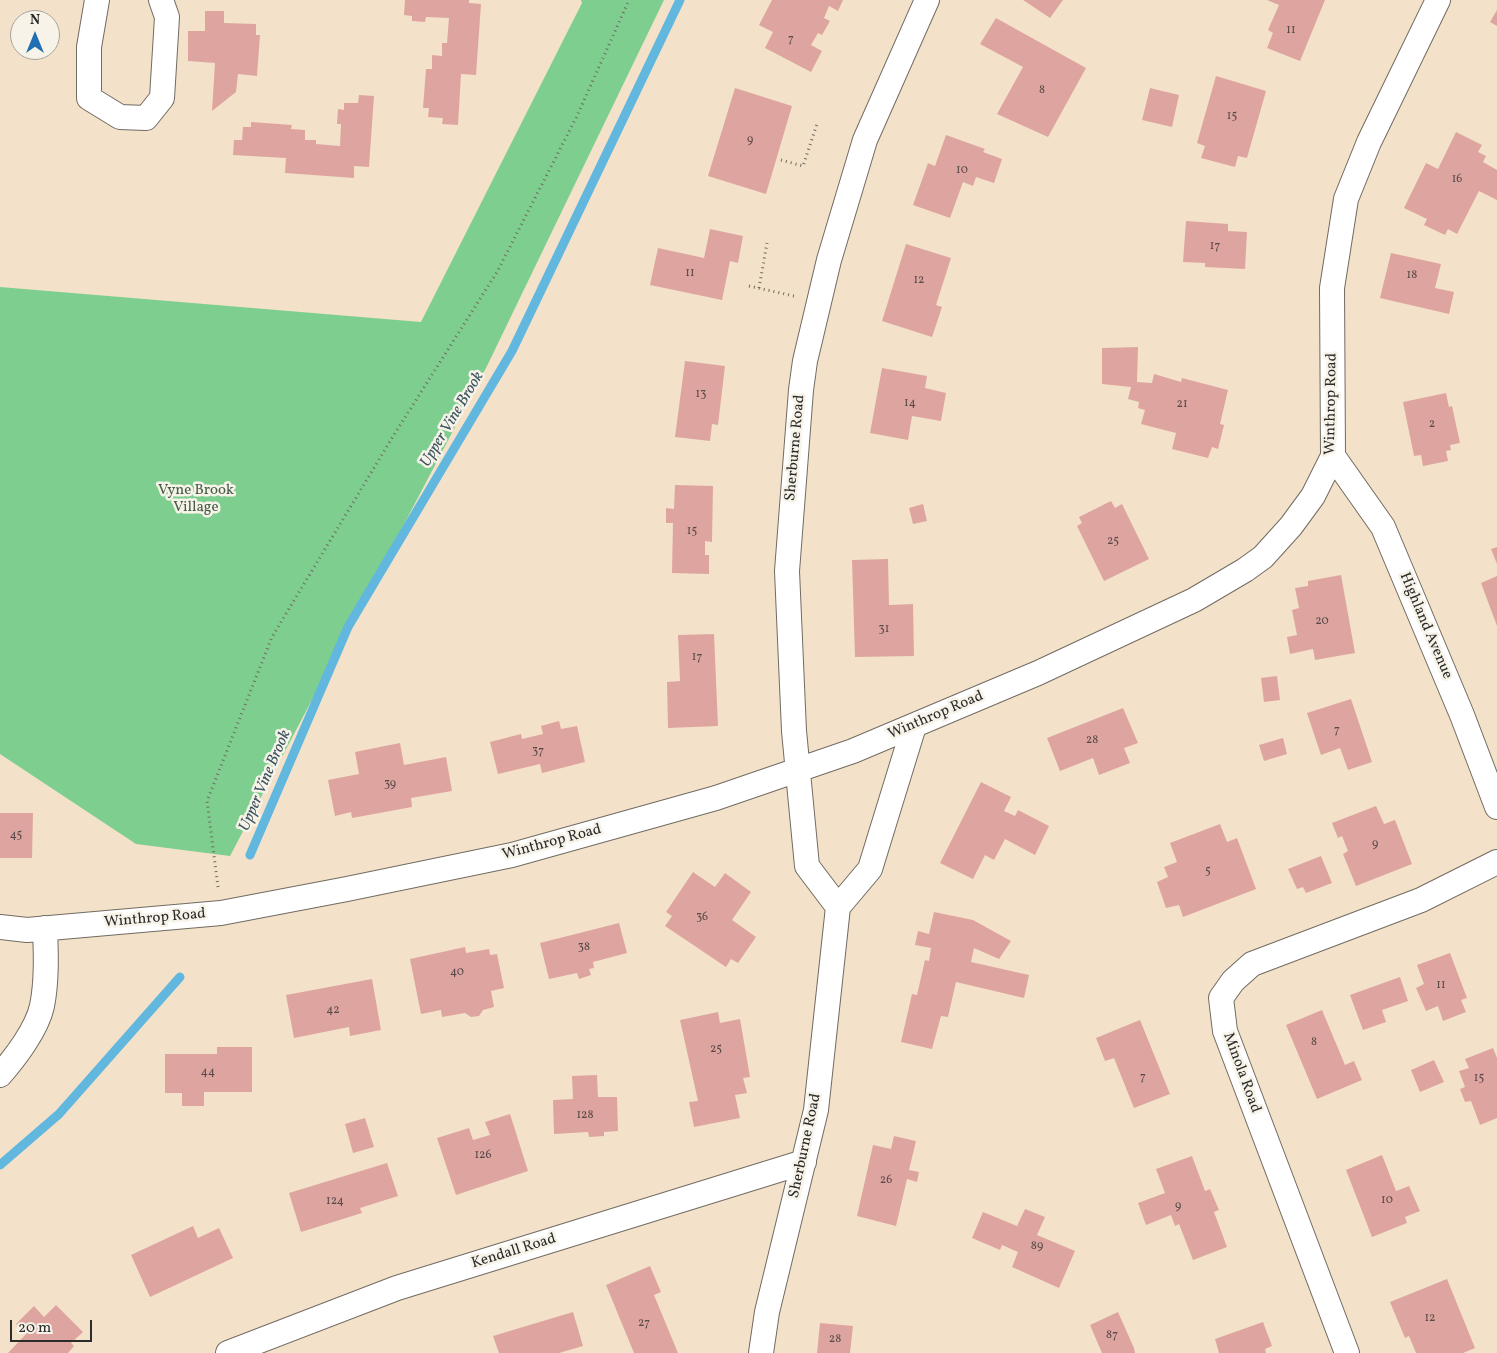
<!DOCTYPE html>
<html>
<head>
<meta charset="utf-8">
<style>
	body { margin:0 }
	#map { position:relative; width:1497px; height:1353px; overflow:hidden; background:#f3e2c9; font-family:Vollkorn,serif }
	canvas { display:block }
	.north { position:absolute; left:10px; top:10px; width:50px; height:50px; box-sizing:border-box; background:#f7f3e8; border:1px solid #a5a39c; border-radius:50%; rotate:0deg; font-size:14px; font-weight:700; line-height:20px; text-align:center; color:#2b2b2b }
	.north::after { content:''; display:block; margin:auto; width:18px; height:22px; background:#1f6fb2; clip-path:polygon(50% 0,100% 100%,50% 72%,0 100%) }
	.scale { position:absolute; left:10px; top:1320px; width:82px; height:22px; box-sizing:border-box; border:2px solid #2b2b2b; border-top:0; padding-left:6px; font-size:15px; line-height:18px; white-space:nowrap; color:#2b2b2b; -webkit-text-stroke:4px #f7f3e8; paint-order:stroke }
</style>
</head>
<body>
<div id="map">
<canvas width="1497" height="1353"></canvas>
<div class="north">N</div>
<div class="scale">20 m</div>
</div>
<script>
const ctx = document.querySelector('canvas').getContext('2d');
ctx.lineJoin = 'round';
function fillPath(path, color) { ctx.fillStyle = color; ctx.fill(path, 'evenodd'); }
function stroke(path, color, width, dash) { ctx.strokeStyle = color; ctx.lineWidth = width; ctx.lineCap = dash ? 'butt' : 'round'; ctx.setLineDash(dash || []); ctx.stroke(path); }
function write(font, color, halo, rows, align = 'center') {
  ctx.font = font + ' Vollkorn,serif'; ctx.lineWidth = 5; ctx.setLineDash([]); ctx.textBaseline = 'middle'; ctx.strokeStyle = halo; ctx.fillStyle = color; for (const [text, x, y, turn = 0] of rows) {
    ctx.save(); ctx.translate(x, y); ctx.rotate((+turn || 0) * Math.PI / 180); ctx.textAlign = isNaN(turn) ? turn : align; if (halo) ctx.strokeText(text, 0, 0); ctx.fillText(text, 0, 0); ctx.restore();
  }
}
const green = new Path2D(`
	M581,0h83l-177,366 -257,490 -94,-12 -136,-90v-467l421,35 161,-319z`);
const stream = new Path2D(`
	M250,855l98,-228 164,-276 168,-351
	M0,1165l59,-51 121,-137`);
const building = new Path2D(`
	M405,0h64v3l12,1 -5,71 -15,-1 -3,51 -16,-1 1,-6 -15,-1 1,-9h-6l3,-39h6v-14l10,1v-13h5l2,-25 -23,-1 -1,5 -13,-1v-5l-8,-1z
	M772,0h71l-5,11 -9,-5 -5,12 6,3 -8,14 -4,-2 -7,12 11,6 -11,21 -46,-24 8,-16 -14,-7z
	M1023,0h40l-13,18z
	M1267,0h58l-25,61 -33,-13 6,-15 -5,-3 11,-25z
	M1497,10v16l-7,-4z
	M205,11h19v12l32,1v11h4l-3,41 -19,-2 -2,18 -24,19 3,-48 -27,-2v-30h17z
	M996,18l90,50 -38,69 -51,-23 26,-47 -43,-23z
	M1216,76l50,15 -19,67 -9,-2 -3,11 -34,-9 4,-12 -8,-3z
	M735,88l57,18 -26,88 -58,-18z
	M1150,88l29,7 -7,32 -30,-7z
	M359,95l15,1 -5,71 -15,-1v12l-69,-5 1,-15 -53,-3 1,-15h8l1,-13h8v-5l41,3 -1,4 14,1v10h11v4l24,2 1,-22h-4l1,-15 6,1v-7h14z
	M1456,132l26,13 -4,7 8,4 -3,6 14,8v30l-18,-9 -22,43 -9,-5 -3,6 -21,-10 3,-6 -23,-11 22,-45 12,6z
	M946,135l39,14 -2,3 19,7 -8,24 -18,-6 -3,9 -10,-4 -13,36 -37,-13 15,-42 7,3z
	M1186,221l42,3v7l19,1 -2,37 -40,-2v-4l-22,-1z
	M710,229l33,7 -5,27 -8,-2 -8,39 -72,-15 8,-37 46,10z
	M906,244l45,14 -15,47 6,2 -10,30 -50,-16z
	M1391,253l50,11 -6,24 19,4 -5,22 -69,-16z
	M1138,347l-1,35 15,1 2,-9 27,8 1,-4 46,12 -8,34 4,1 -6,24 -6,-2 -4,11 -36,-9 4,-16 -35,-9 4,-14 -7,-2 1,-6 -11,-3 3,-12 -29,-3v-36z
	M685,361l40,5 -7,59 -6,-1 -2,17 -35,-4z
	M882,368l45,8 -2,12 21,5 -5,28 -29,-5 -4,24 -38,-7z
	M1446,393l3,14 3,-1 8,37 -10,2 1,5 -5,1 2,10 -25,5 -2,-11 -7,1 -11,-54z
	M675,485l38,1 -1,56 -7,-1v14h4v19l-37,-1 1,-50h-7v-15l8,1z
	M1111,501l4,7 7,-4 27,55 -45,22 -27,-55 5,-3 -3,-6z
	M923,504l4,17 -14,3 -4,-16z
	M1497,547v17l-6,-15z
	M888,559l1,46 24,-1 1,52 -59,1 -3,-97z
	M1341,575l14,78 -40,7 -2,-11 -23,5 -3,-17 10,-2 -5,-25 7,-2 -4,-20 13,-2v-5z
	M1497,576v50l-16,-43z
	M714,634l4,92 -50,2 -1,-46 13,-1 -2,-46z
	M1277,676l3,24 -16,2 -3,-24z
	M1351,699l21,63 -24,8 -8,-22 -19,7 -14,-42z
	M1123,708l15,35 -14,5 6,15 -31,12 -6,-17 -33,13 -13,-33z
	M559,721l2,8 16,-3 8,36 -43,11 -2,-9 -42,10 -8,-32 31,-8 1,5 21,-5 -2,-8z
	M1283,738l4,16 -23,7 -5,-16z
	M400,743l4,22 42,-8 6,34 -41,7 1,9 -60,11 -1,-6 -16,4 -7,-36 31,-6 -4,-22z
	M981,782l30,15 -7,14 11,5 3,-6 31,16 -14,29 -30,-16 -11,21 -9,-5 -12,24 -33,-16z
	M1376,806l8,18 11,-4 17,44 -56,22 -13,-32 5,-3 -6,-15 -4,2 -6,-15z
	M0,813h33l-1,45h-32z
	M1220,824l7,18 10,-4 19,51 -73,28 -4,-12 -13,3 -9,-26 11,-5 -4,-10 13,-5 -7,-19z
	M1321,856l11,27 -26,10 -3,-6 -6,2 -9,-20z
	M693,872l22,15 10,-14 26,19 -19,28 24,17 -18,26 -7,-4 -5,8 -61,-41 7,-10 -6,-4z
	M934,912l39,8 38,21 -12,18 -25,-11 -3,14 58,13 -5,23 -68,-16 -8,35 -7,-1 -9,33 -31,-7 11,-48 5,1 8,-35 4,1 2,-13 -16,-3 3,-14 11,3z
	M619,923l8,30 -34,9 1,6 -5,1 2,6 -12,4 -2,-6 -28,6 -9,-36z
	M465,947l1,6 23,-4 1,6 7,-1 7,34 -13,3 3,16 -11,3 -4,6 -8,1 -6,-4 -23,4 -1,-7 -20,4 -11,-55z
	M1450,953l17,45 -6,2 5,12 -23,9 -5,-15 -12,5 -10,-23 8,-4 -7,-19z
	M1400,977l8,24 -26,9 4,12 -23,8 -13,-35z
	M372,979l9,51 -31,6 -1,-9 -55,11 -8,-43z
	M1322,1010l23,55 9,-4 8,19 -45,19 -31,-74z
	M718,1012l2,11 20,-4 10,58 -7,1 4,15 -12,2 5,23 -46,9 -5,-25 9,-1 -18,-81z
	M1140,1020l30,74 -36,14 -20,-50 -9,3 -9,-23z
	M217,1047h35v45h-48v14h-22v-13h-17v-39h52z
	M1493,1048l4,10v60l-17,7 -9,-24 -6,1 -5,-13 5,-2 -6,-16 10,-3 -4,-9z
	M1434,1060l10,22 -24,10 -9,-22z
	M597,1075l1,22h19l1,34 -14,1v4l-15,1 -1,-5 -34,2 -1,-34 20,-1 -1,-23z
	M510,1114l18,57 -72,24 -19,-57 32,-10 4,12 17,-5 -5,-13z
	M365,1118l9,29 -21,6 -8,-29z
	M894,1136l22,5 -7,29 10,2 -2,10 -10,-3 -11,47 -39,-10 16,-71 18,4z
	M1382,1155l14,36 13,-5 11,25 -15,6 2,6 -35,14 -26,-67z
	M1192,1156l13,35 5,-2 9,21 -5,2 13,35 -34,13 -14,-36 -4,2 -4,-11 -25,10 -8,-22 27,-10 -9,-24z
	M387,1163l11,33 -38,12 2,5 -61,19 -12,-39z
	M1025,1209l20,8 -8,18 38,16 -16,37 -47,-21 6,-15 -16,-7 -2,5 -28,-12 11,-26 34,14z
	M193,1226l5,12 21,-10 14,30 -83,39 -19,-42z
	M650,1266l11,26 -7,3 24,58h-44l-28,-68z
	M1447,1279l28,69 -12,5h-47l-7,-17 -4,2 -15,-36z
	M56,1305l27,27 -12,11 3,3 -6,7h-60l18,-19 -10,-10 18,-18 10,11z
	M573,1312l10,34 -24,7h-60l-6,-17z
	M1118,1312l16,36 1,5h-33l-12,-28z
	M1263,1322l9,24 -7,3 1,4h-47l-4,-14z
	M820,1323l33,3 -3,27h-33z`);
const path = new Path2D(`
	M781,160l22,6 14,-42
	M749,286l45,10
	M759,288l8,-45
	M218,887l-11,-86 65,-164 120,-199 105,-166 80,-156 52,-116`);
const minor = new Path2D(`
	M97,0l-8,47v51l31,19 26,1 16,-20 5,-81 -6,-17
	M1333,456l50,71 79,188 35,92
	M838,907l32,-38 44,-143
	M0,927l27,3 194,-17 126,-24 165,-34 204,-57 137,-47 185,-78 156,-73 51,-30 18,-13 28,-31 22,-30 20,-40 -1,-168 14,-89 23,-57 69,-142
	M0,1075c15,-17 37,-46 42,-69 5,-25 4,-53 3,-78
	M228,1353l169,-65 407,-126
	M761,1353l6,-41 49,-202 22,-203 -31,-41 -13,-135 -7,-160 14,-181 4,-29 24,-101 36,-120 62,-140
	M1347,1353l-122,-322 -4,-33 12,-17 19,-17 169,-64 76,-38`);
const numberNames = [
	["11",1291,31],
	["7",791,40],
	["8",1042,91],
	["15",1232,117],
	["9",750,141],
	["10",962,171],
	["16",1457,180],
	["17",1215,247],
	["11",690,274],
	["18",1412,276],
	["12",919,281],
	["13",701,395],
	["14",910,404],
	["21",1182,405],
	["2",1432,425],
	["15",692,532],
	["25",1113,542],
	["20",1322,622],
	["31",884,630],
	["17",697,658],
	["7",1337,731],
	["28",1092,741],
	["37",538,752],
	["39",390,785],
	["45",16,836],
	["9",1375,845],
	["5",1208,872],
	["36",702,918],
	["38",584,948],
	["40",457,973],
	["11",1441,986],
	["42",333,1011],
	["8",1314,1043],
	["25",716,1050],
	["44",208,1073],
	["7",1143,1078],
	["15",1479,1079],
	["128",585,1116],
	["126",483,1156],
	["26",886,1181],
	["10",1387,1201],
	["124",335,1202],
	["9",1178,1207],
	["89",1037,1247],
	["12",1430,1319],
	["27",644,1324],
	["87",1112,1336],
	["28",835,1340]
];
const streetNames = [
	["Winthrop Road",1332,404,-89],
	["Sherburne Road",796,448,-85],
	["Highland Avenue",1425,626,67],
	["Winthrop Road",936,716,-23],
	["Winthrop Road",552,843,-15],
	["Winthrop Road",155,919,-5],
	["Minola Road",1241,1073,70],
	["Sherburne Road",806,1146,-78],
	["Kendall Road",514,1252,-17]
];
const parkNames = [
	["Vyne Brook",196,491],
	["Village",196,508]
];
const waterNames = [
	["Upper Vine Brook",453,420,-59],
	["Upper Vine Brook",266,781,-67]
];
fillPath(green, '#7dce8f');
stroke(stream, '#62b7df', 9);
fillPath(building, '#dea5a0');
stroke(minor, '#716b62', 26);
stroke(path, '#716b62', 3, [1, 4]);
stroke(minor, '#fff', 24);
write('12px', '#584a48', null, numberNames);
write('15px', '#2b2b2b', '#f7f3e8', streetNames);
write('15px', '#445c49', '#f7f3e8', parkNames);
write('italic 16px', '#3c5561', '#f7f3e8', waterNames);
</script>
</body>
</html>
